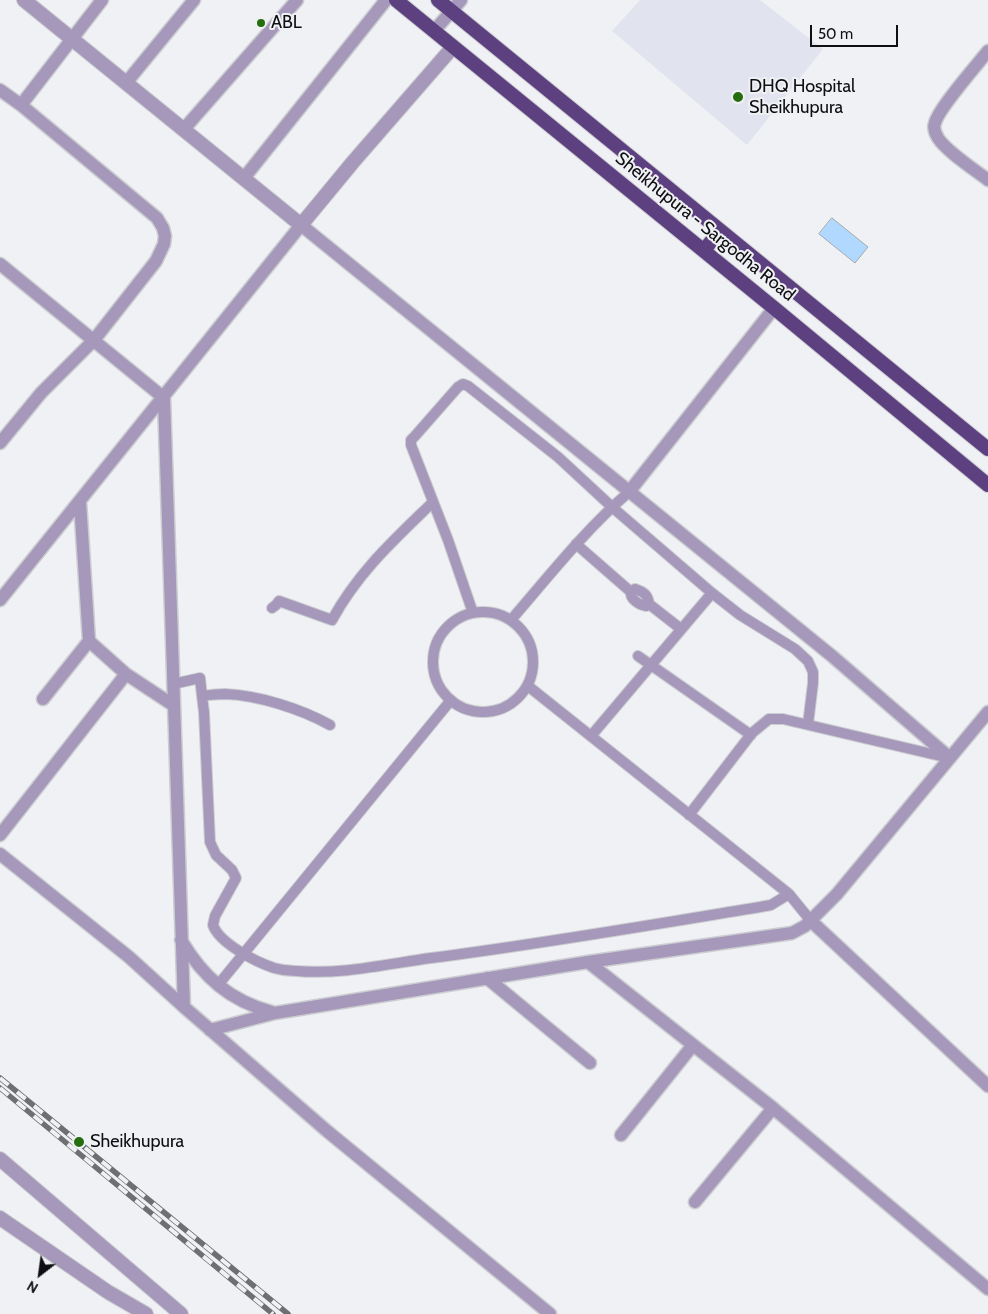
<!DOCTYPE html>
<html>
<head>
<meta charset="utf-8">
<style>
	body { margin:0 }
	#map { position:relative; width:988px; height:1314px; overflow:hidden; background:#f0f1f5; font-family:Cabin,sans-serif }
	canvas { display:block }
	.north { position:absolute; left:15px; top:1249px; width:50px; height:50px; -webkit-text-stroke:4px #f0f1f5; paint-order:stroke; rotate:210deg; font-size:14px; font-weight:700; line-height:20px; text-align:center; color:#0f0f11 }
	.north::after { content:''; display:block; margin:auto; width:18px; height:22px; background:#0f0f11; clip-path:polygon(50% 0,100% 100%,50% 72%,0 100%) }
	.scale { position:absolute; left:810px; top:25px; width:88px; height:22px; box-sizing:border-box; border:2px solid #0f0f11; border-top:0; padding-left:6px; font-size:15px; line-height:18px; white-space:nowrap; color:#0f0f11; -webkit-text-stroke:4px #f0f1f5; paint-order:stroke }
</style>
</head>
<body>
<div id="map">
<canvas width="988" height="1314"></canvas>
<div class="north">N</div>
<div class="scale">50 m</div>
</div>
<script>
const ctx = document.querySelector('canvas').getContext('2d');
ctx.lineJoin = 'round';
function fillPath(path, color) { ctx.fillStyle = color; ctx.fill(path, 'evenodd'); }
function stroke(path, color, width, dash) { ctx.strokeStyle = color; ctx.lineWidth = width; ctx.lineCap = dash ? 'butt' : 'round'; ctx.setLineDash(dash || []); ctx.stroke(path); }
function write(font, color, halo, rows, align = 'center') {
  ctx.font = font + ' Cabin,sans-serif'; ctx.lineWidth = 4; ctx.setLineDash([]); ctx.textBaseline = 'middle'; ctx.strokeStyle = halo; ctx.fillStyle = color; for (const [text, x, y, turn = 0] of rows) {
    ctx.save(); ctx.translate(x, y); ctx.rotate((+turn || 0) * Math.PI / 180); ctx.textAlign = isNaN(turn) ? turn : align; if (halo) ctx.strokeText(text, 0, 0); ctx.fillText(text, 0, 0); ctx.restore();
  }
}
const built = new Path2D(`
	M640,0h120l63,49 -76,96 -135,-114z`);
const building = new Path2D(`
	M832,218l36,29 -13,16 -36,-29z`);
const pedestrian = new Path2D(`
	M576,544l55,48c-1,7 8,13 15,14l3,-2
	M631,592l4,-3c9,3 13,6 14,15l32,25
	M272,608l4,-3 3,-4 53,19c27,-49 62,-80 101,-118
	M433 662a50 50 0 1 1 100 0a50 50 0 1 1-100 0Z
	M473,613l-25,-73 -37,-95v-5l4,-4 43,-49 5,-3 5,2 90,71 54,50 100,86 28,22 55,34 13,12 5,11v11l-5,41
	M511,620c38,-44 74,-90 118,-128
	M638,656l113,79
	M173,684l27,-6 2,18c7,-1 16,-2 23,-2 33,1 76,15 105,31
	M528,686l261,208 22,27
	M202,696l2,16 6,130 6,13 16,15 4,8 -21,38 -2,9c6,18 43,37 61,43 7,2 15,3 22,3 45,4 91,-7 135,-13 110,-14 220,-33 329,-51l11,-2 18,-11
	M591,736l121,-143
	M689,815l63,-82 17,-14h14l166,39
	M218,985l233,-285`);
const minor = new Path2D(`
	M434,31l27,-31
	M988,51c-11,14 -50,58 -53,72 -2,5 0,10 3,15 8,13 37,32 50,42
	M126,83l68,-83
	M0,90l21,15 136,113 6,10 2,8 -1,8 -8,17 -62,79 -53,53 -41,50
	M21,105l81,-105
	M184,129l113,-129
	M244,178l142,-178
	M0,264l164,134 20,609
	M629,492l145,-184
	M80,502l9,139 37,33 47,31
	M0,600l301,-375 531,431 118,102
	M43,699l46,-58
	M0,835l126,-161
	M0,854l129,103 55,50 143,124 223,183
	M811,921l177,165
	M181,940c22,37 49,61 91,72
	M588,962l185,146 215,181
	M487,978l103,85
	M210,1030l65,-17 313,-51 204,-29 13,-7 32,-32 151,-182
	M621,1135l72,-90
	M695,1202l78,-94`);
const tertiary = new Path2D(`
	M24,0l277,225 52,-63 100,-115
	M0,1159l181,155
	M0,1218l108,74 38,22`);
const trunk = new Path2D(`
	M396,0l378,308 214,177
	M438,0l550,449
	M704,250l16,-19`);
const rail = new Path2D(`
	M0,1078l288,236
	M0,1088l273,226`);
const markers = [
	[261,23,5,"#246e0e"],
	[738,97,6,"#246e0e"],
	[79,1142,6,"#246e0e"]
];
const poiNames = [
	["ABL",271,23],
	["DHQ Hospital",749,87],
	["Sheikhupura",749,108],
	["Sheikhupura",90,1142]
];
const streetNames = [
	["Sheikhupura - Sargodha Road",705,227,39]
];
fillPath(built, '#e1e4ee');
fillPath(building, '#b1d8ff');
stroke(building, '#a5a8ac', 1);
stroke(pedestrian, '#cccdd1', 12);
stroke(minor, '#cccdd1', 15);
stroke(tertiary, '#cccdd1', 16);
stroke(trunk, '#cccdd1', 16);
stroke(pedestrian, '#a598ba', 10);
stroke(minor, '#a598ba', 12);
stroke(tertiary, '#a598ba', 14);
stroke(trunk, '#5d407f', 14);
stroke(rail, '#6e6f72', 5.5);
stroke(rail, '#f0f1f5', 4, [11]);
for (const [x, y, r, color] of markers) { const dot = new Path2D(); dot.arc(x, y, r, 0, 2 * Math.PI); ctx.fillStyle = color; ctx.fill(dot); stroke(dot, '#f0f1f5', 2); }
write('18px', '#0f0f11', '#f0f1f5', poiNames, 'left');
write('18px', '#0f0f11', '#f0f1f5', streetNames);
</script>
</body>
</html>
